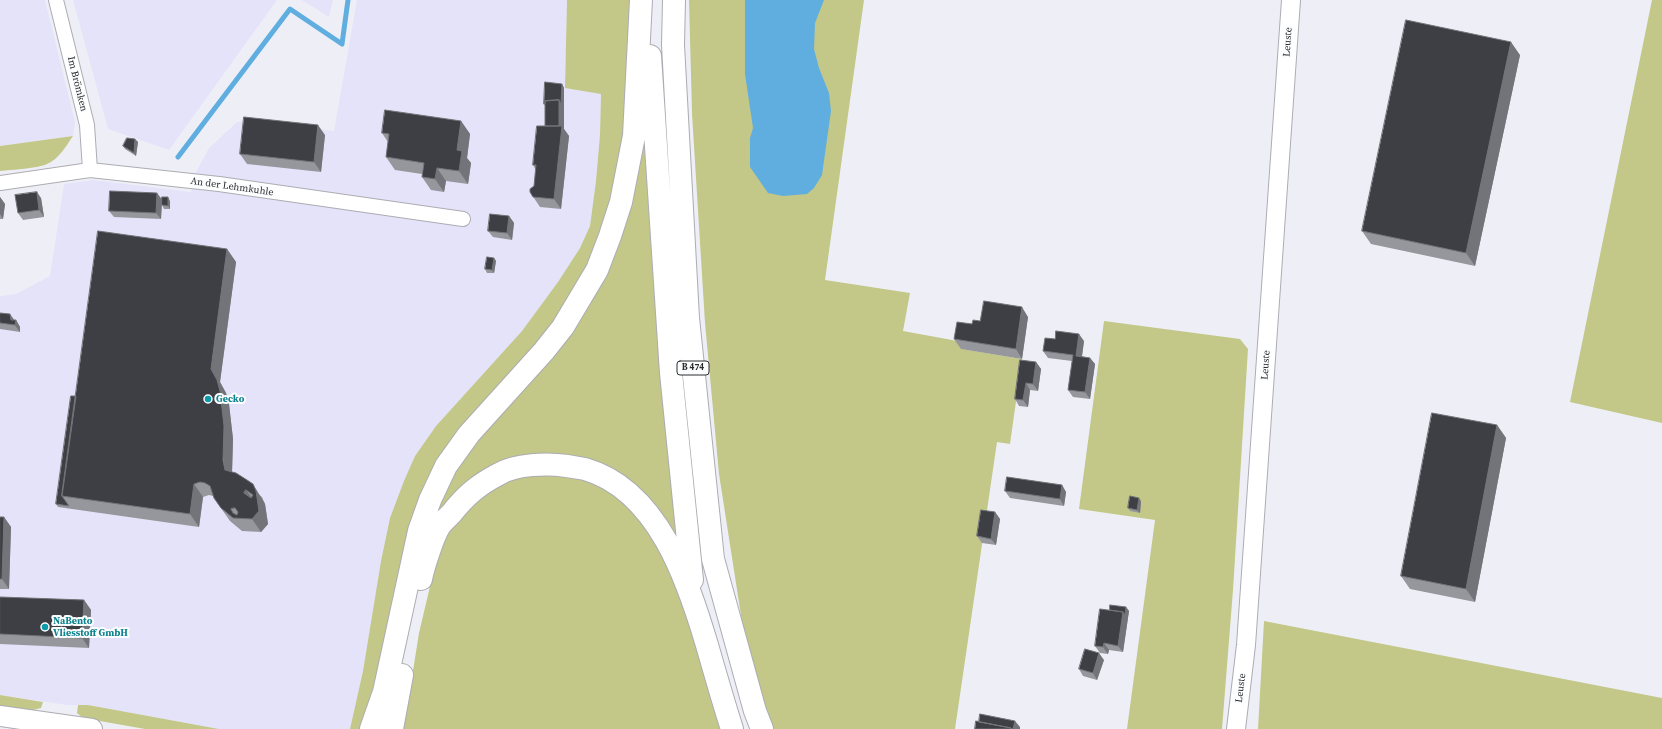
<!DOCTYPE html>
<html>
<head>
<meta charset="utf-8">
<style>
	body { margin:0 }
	canvas { display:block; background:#eeeff6 }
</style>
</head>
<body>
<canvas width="1662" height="729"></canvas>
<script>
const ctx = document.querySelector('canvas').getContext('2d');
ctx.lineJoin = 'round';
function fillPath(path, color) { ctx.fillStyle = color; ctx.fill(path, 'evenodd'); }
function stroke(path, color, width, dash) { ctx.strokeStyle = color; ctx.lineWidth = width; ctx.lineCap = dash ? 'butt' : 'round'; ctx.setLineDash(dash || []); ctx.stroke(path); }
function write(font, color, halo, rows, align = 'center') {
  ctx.font = font + ' "Source Serif 4",serif'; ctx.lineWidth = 4; ctx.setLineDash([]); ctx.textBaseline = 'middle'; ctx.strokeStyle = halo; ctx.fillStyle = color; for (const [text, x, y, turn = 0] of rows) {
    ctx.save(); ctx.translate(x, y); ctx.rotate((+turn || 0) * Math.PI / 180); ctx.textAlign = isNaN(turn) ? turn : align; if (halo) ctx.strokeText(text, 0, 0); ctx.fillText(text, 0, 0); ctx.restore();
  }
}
const industrial = new Path2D(`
	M0,0h45l30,122 -2,14 -73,10z
	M73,0h204l-108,150 -61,-21z
	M302,0h31l-4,17z
	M357,0h210l-2,88 36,5 -1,42 -4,46 -6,45 -10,22 -22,34 -36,49 -86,95 -21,30 -25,62 -9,43 -18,110 -13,58h-131l-131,-24h-21l-67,-10v-399l16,-2 34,-18 14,-92 29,-4 98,12 5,-20 13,-24 28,-26 26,-1 71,10z`);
const green = new Path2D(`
	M567,0h63v72l-3,47 -12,75 -24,68 -33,59 -112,131 -80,277h-16l13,-58 18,-110 9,-43 14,-37 11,-25 21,-30 86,-95 36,-49 22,-34 10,-22 6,-45 4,-46 1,-41 -36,-6z
	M689,0h175l-39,280 85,13 -7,38 60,11 -1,7 60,10 -12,85 -13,-2 -42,287h-184l-26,-88 -26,-167 -14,-151 -13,-209z
	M1652,0h10v423l-92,-21z
	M73,136c-7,10 -14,23 -26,28 -8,4 -36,6 -47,7v-25z
	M644,137l7,110 10,133 19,166 -29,-40 -110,-48 -101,56 -5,-5 23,-46 93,-107z
	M1104,321l136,18 8,10 -15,241 -11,139h-95l28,-209 -76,-11z
	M558,473l42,12 37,27 38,62 45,155h-323l15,-52 7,-44 13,-55 5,-20 13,-31 35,-36 36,-15z
	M1264,621l398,77v31h-404z
	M0,695l43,7 -2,6 -8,2 -33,-3z
	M78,705h10l131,24h-74l-62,-11 -6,-5z`);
const water = new Path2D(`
	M745,0h79l-9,23 -1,26 5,19 10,25 2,18 -9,64 -8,13 -7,6 -24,2 -15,-3 -18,-26v-29l3,-10 -8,-54z`);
const stream = new Path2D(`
	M178,157l112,-148 52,35 6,-44`);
const minor = new Path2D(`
	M56,0l31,125 3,45
	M0,183l90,-13 129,14 244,35`);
const tertiary = new Path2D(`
	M1236,729l10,-84 45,-645`);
const secondary = new Path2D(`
	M0,716l92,13`);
const trunk = new Path2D(`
	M674,0l-1,45 15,273 25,241 42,152 7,18
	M650,56l21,317 21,207
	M421,579c2,-11 12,-42 18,-52 3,-5 8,-9 12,-13 15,-19 27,-29 48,-40 17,-10 48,-11 68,-8 6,1 12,2 18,3 73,21 103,112 122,176 8,28 16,56 25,84
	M371,729l13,-37 35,-161 11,-31 16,-34 23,-32 75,-83 19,-24 34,-57 13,-34 11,-34 13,-66 7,-136
	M392,729l10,-54`);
const wall = new Path2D(`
	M1520,55l-45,211 -104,-22 -9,-13z
	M562,84l2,4v41l5,7 -8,73 -21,-2 -10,-15 4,-6 2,-16 -3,-5 12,-39v-21l-1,-1z
	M461,121l9,13 -3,24 4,5 -3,21 -22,-3 -2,11 -13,-2 -9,-13v-3l-27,-4 -9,-13 2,-15 -6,-9z
	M325,135l-4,37 -74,-8 -7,-10z
	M135,139l3,3 -2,14 -11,-7 -2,-3z
	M157,193l5,7 -1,19 -47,-2 -5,-6z
	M0,197l5,7 -2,15h-3z
	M41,198l3,19 -21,3 -5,-7z
	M170,201v8h-6l-2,-4z
	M509,216l5,7 -2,17 -19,-3 -5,-6z
	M227,249l9,13 -16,120 6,11 3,11 4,35 -1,33 30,25 3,7 3,20 -7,8 -19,-1 -12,-10 -16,-23 -1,-2 -4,-1 -6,2 -4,30 -141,-20 -2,-3 20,-108z
	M494,258l2,3 -2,12h-7l-2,-4z
	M0,313l14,7h2l4,7v5l-20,-3z
	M1028,317l-6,42 -61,-10 -7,-10 18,-15 8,-3z
	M1055,339l29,2 -2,15 8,2 5,6 -5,35 -17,-2 -5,-7 4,-29 -24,-3 -5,-7z
	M1036,362l5,7 -3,22 -8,-1 -2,17 -9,-1 -4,-7z
	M1497,425l9,13 -31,164 -65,-13 -9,-13z
	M1062,485l4,7 -2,14 -54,-8 -5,-7z
	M1141,501l-1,12 -10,-2 -2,-3z
	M995,512l5,7 -4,26 -14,-2 -5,-7z
	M0,517h4l7,10 -2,62h-9z
	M0,597l84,3 7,10 -2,38 -89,-4z
	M1126,607l3,4 -6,41 -14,-2 -1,4 -8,-1 -5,-7 15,-36z
	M1104,660l-7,20 -14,-4 -4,-7z`);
const shadedWall = new Path2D(`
	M1511,42l9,13 -45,211 -9,-13z
	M562,84l2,4v41l5,7 -8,73 -7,-10 5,-70v-29z
	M461,121l9,13 -3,24 4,5 -3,21 -9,-13 -2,-21z
	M318,125l7,10 -4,37 -7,-10z
	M135,139l3,3 -2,14 -2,-3z
	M437,168l9,13 -2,11 -9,-13z
	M37,192l4,6 3,19 -5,-7z
	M157,193l5,7 -1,19 -5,-6z
	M0,197l5,7 -2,15 -3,-5z
	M168,197l2,4v8l-2,-3z
	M509,216l5,7 -2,17 -5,-7z
	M227,249l9,13 -16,120 6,11 3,11 4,35 -1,34 -7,-3 -14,-101z
	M494,258l2,3 -2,12 -2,-3z
	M1022,307l6,10 -6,42 -6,-10z
	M10,314l5,7 1,-1 4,7v5l-9,-12z
	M1079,334l5,7 -3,22 -5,-7z
	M1090,358l5,6 -5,35 -5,-7z
	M1036,362l5,7 -3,22 -5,-7z
	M1026,383l4,7 -2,17 -5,-7z
	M1497,425l9,13 -31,164 -9,-13z
	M194,484l9,13 -4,30 -9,-13z
	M253,484l12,20 3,20 -7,8 -9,-13z
	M1062,485l4,7 -2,14 -4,-7z
	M246,490l10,13 -12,-10z
	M1139,498l2,3 -1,12 -3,-3z
	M995,512l5,7 -4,26 -5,-6z
	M4,517l7,10 -2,62 -7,-10z
	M84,600l7,10 -2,38 -7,-10z
	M1126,607l3,4 -6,41 -5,-6 5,-34z
	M1104,643l5,7 -1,4 -5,-7z
	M1099,653l5,7 -7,20 -4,-7z
	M1015,721l5,6v2h-7z`);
const building = new Path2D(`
	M1406,20l105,22 -45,211 -104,-22z
	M545,82l17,2 -1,20 -2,-4 -14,1v3h-1z
	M559,100v26h-14v-25z
	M385,110l76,11 -4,29 5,1 -3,20 -22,-3 -2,11 -13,-2 2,-14 -38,-6 3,-23 -7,-1z
	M244,117l74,8 -4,37 -74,-8z
	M537,126h25l-8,73 -21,-2 -3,-5v-3l4,-3 2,-21h-3z
	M127,138l8,1 -1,14 -11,-7z
	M110,191l47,2 -1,20 -47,-2z
	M37,192l2,18 -21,3 -3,-18z
	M162,197h6v9l-6,-1z
	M490,214l19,2 -2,17 -19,-2z
	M98,231l129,18 -16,120 6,11 3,11 4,35 -1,34 2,10 11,3 11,7 6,4 3,7 3,20 -7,8 -19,-1 -12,-10 -7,-10 -4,-12 -5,-3 -5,-1 -6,2 -4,30 -128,-18zM246,490l7,5 -2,3 -7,-5zM235,508l3,4 -1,3 -4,-2 -2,-4z
	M487,257l7,1 -2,12 -7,-1z
	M984,301l38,6 -6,42 -62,-10 3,-17 15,2 1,-4 7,1z
	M0,313l10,1 1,6h5l-1,5 -15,-2z
	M1056,331l23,3 -3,22 14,2 -5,34 -17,-2 5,-35 -30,-4 2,-13 10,1z
	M1020,360l16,2 -3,22 -7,-1 -3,17 -8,-1z
	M71,396h5l-14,100 7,10 -13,-2z
	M1432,413l65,12 -31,164 -65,-13z
	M1007,477l55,8 -2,14 -55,-8z
	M1130,496l9,2 -2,12 -9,-2z
	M981,510l14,2 -4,27 -14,-3z
	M0,517h4l-2,62h-2z
	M0,597l84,3 -2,38 -82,-4z
	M1110,605l16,2 -1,8 -2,-3 -13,-2z
	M1100,609l23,3 -5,34 -14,-3 -1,4 -8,-1z
	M1085,649l14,4 -6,20 -14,-4z
	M980,714l35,7 -2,8h-1l-1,-1 -32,-6z
	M976,721l35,7v1h-36z`);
const markers = [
	[208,399,4,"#0f9aa8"],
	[45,627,4,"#0f9aa8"]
];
const shields = [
	[693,368,32]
];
const shieldNames = [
	["B 474",693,368]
];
const streetNames = [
	["Leuste",1288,42,-86],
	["Im Brömken",77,84,76],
	["An der Lehmkuhle",232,187,8],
	["Leuste",1266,365,-86],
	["Leuste",1241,688,-83]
];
const cultureNames = [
	["Gecko",216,399],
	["NaBento",53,621],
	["Vliesstoff GmbH",53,633]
];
fillPath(industrial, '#e5e3f9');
fillPath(green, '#c3c888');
fillPath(water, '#60aee0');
stroke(stream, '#60aee0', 5);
stroke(minor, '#acacb3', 16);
stroke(tertiary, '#acacb3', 20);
stroke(secondary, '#acacb3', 22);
stroke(trunk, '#acacb3', 24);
stroke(minor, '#fff', 14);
stroke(tertiary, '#fff', 18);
stroke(secondary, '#fff', 20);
stroke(trunk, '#fff', 22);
fillPath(wall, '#96979d');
fillPath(shadedWall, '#737479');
fillPath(building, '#3e3f44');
stroke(building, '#737479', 1);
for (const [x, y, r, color] of markers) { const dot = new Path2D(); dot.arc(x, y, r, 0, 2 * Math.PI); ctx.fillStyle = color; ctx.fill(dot); stroke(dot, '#fcfdfe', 1.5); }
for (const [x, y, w] of shields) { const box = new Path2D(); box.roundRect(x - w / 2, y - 7, w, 14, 3); ctx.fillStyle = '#fcfdfe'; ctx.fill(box); stroke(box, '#2b2c2e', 1); }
write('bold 9px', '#2b2c2e', null, shieldNames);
write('10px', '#2b2c2e', '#fcfdfe', streetNames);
write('bold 10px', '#0d838f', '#fcfdfe', cultureNames, 'left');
</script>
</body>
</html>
